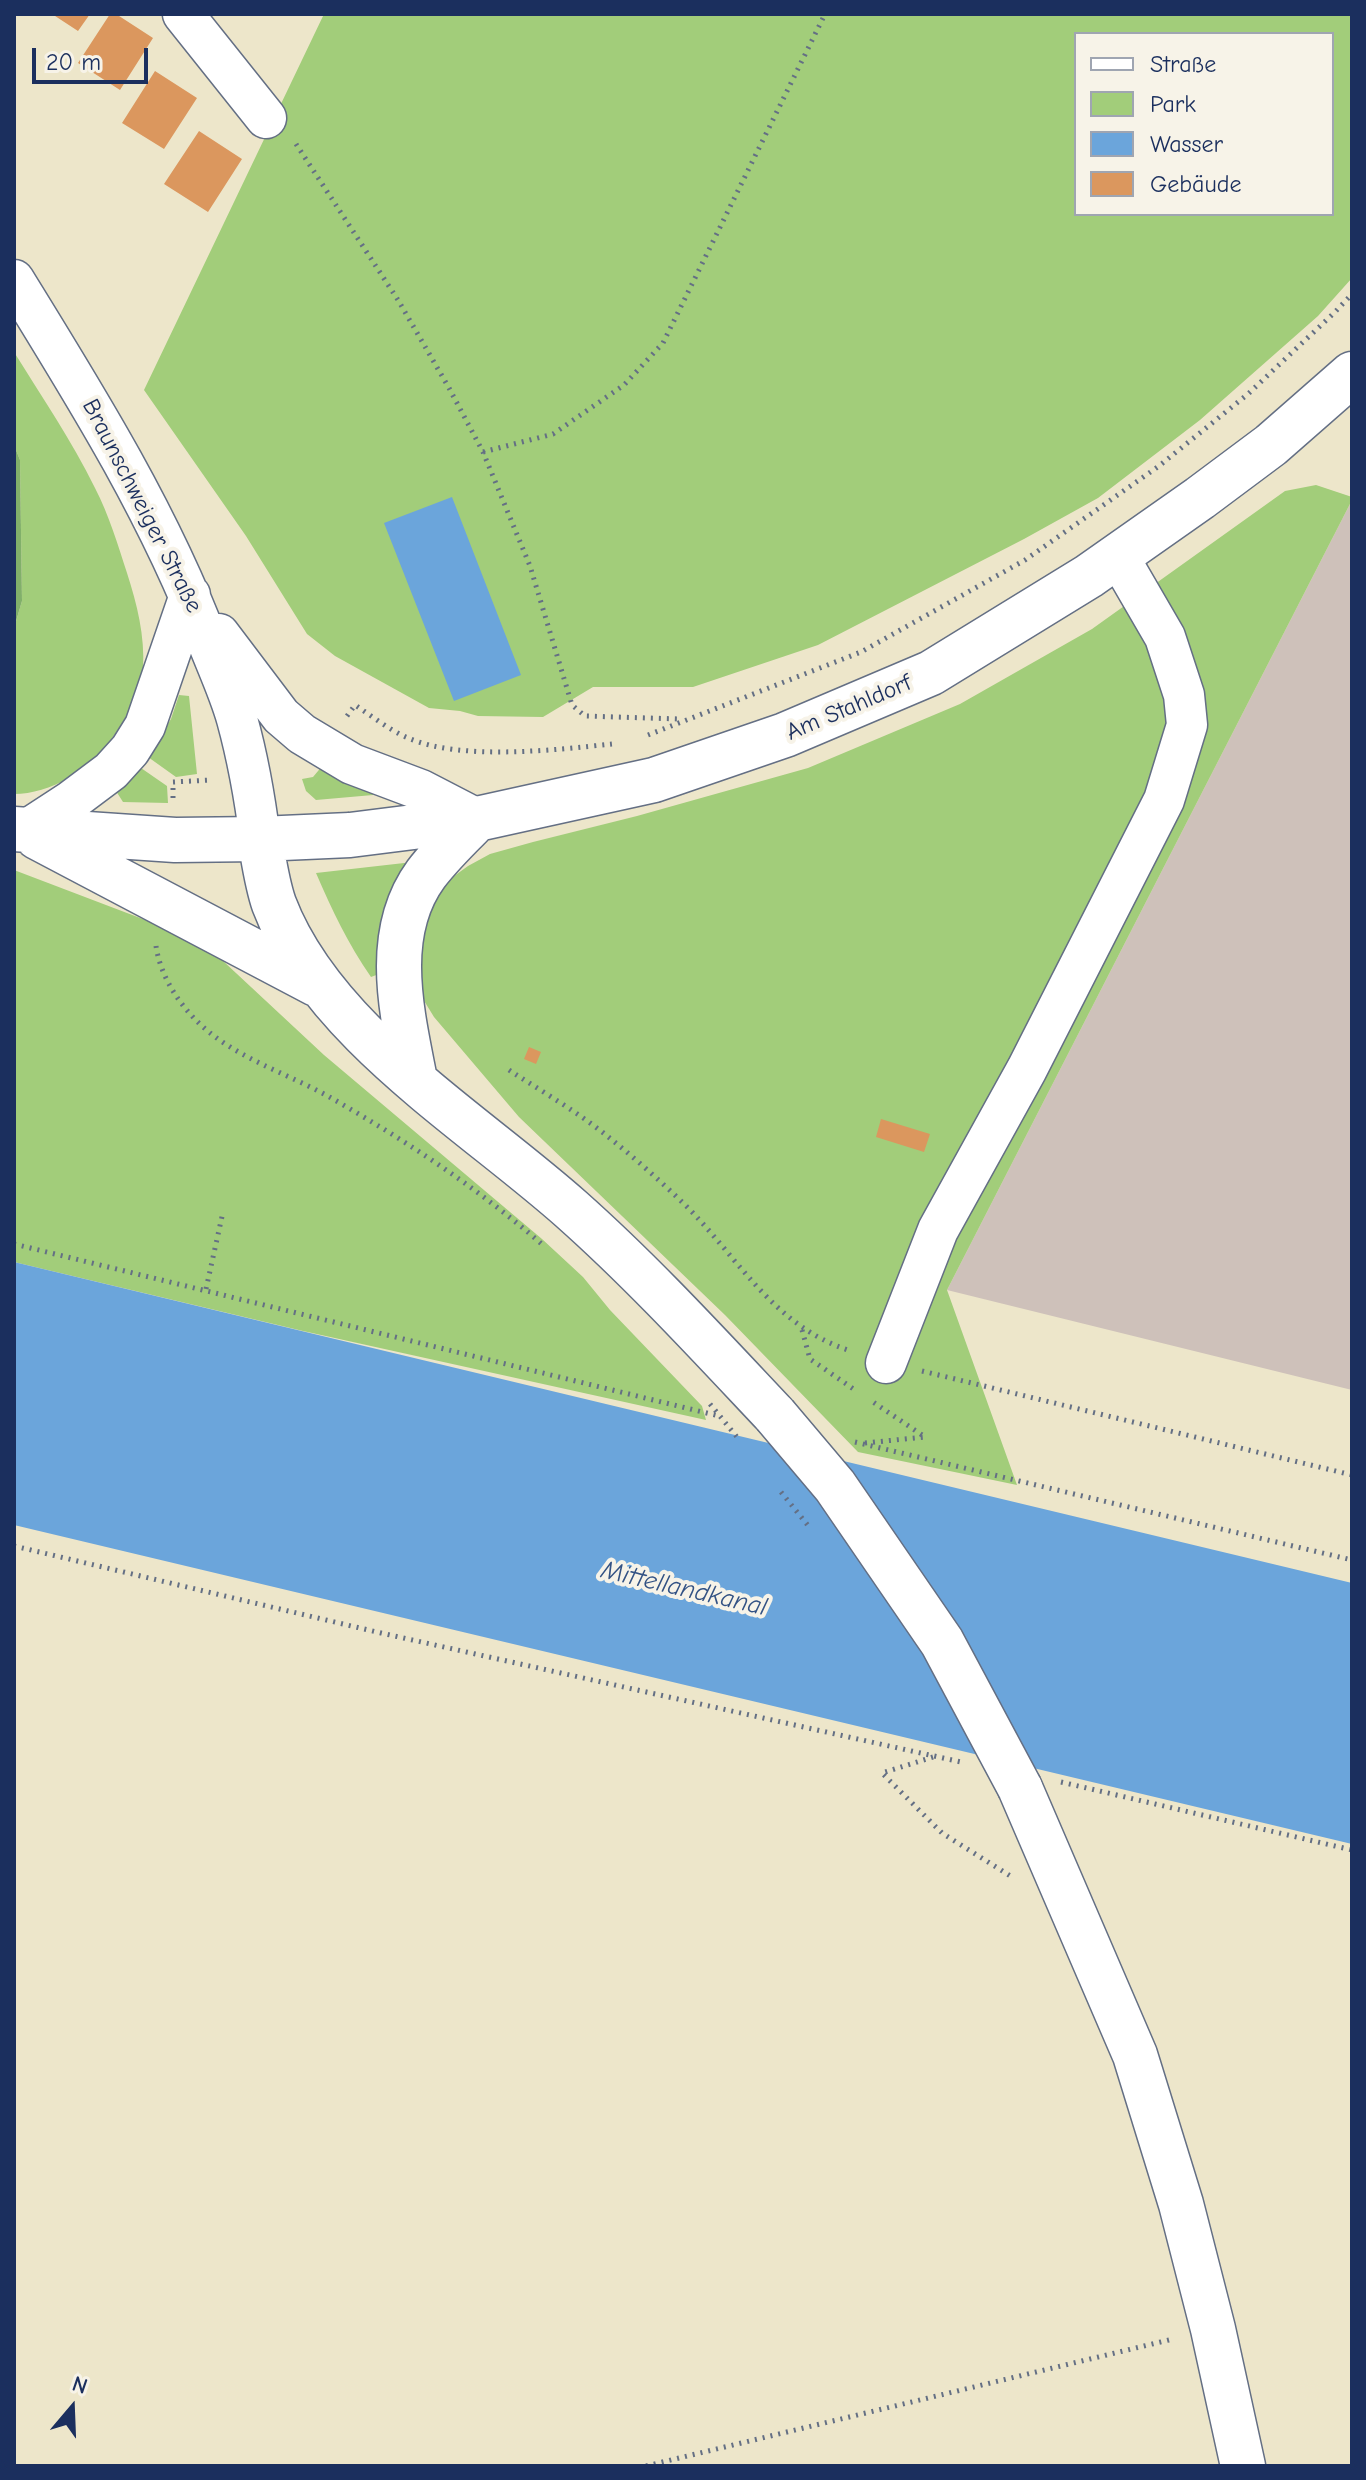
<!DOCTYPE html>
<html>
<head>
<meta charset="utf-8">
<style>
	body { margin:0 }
	#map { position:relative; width:1366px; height:2480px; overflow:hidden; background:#ede6ca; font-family:"Comic Neue",sans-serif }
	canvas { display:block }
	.frame { position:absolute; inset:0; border:16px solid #1b2f5e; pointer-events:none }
	.legend { position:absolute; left:1074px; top:32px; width:260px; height:184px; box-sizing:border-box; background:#f7f3e8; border:2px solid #9fa5b1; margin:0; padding:10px 14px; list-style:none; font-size:24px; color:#1b2f5e }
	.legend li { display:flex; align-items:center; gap:16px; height:40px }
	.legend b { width:40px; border:2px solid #9fa5b1 }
	.north { position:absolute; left:32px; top:2368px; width:80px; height:80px; -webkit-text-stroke:6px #f7f3e8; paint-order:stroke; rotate:19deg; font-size:22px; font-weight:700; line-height:32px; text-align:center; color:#1b2f5e }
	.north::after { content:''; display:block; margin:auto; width:28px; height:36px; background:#1b2f5e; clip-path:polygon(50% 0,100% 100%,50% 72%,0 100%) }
	.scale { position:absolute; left:32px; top:48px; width:116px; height:36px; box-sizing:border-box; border:4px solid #1b2f5e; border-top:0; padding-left:10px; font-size:24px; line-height:28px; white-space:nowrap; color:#1b2f5e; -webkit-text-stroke:6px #f7f3e8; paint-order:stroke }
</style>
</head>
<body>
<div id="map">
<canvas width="1366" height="2480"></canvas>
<div class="frame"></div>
<ul class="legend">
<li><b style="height:10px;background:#fff"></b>Straße</li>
<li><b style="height:22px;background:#a2cd7a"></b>Park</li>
<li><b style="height:22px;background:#6ba5db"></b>Wasser</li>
<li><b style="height:22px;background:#db975e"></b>Gebäude</li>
</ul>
<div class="north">N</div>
<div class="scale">20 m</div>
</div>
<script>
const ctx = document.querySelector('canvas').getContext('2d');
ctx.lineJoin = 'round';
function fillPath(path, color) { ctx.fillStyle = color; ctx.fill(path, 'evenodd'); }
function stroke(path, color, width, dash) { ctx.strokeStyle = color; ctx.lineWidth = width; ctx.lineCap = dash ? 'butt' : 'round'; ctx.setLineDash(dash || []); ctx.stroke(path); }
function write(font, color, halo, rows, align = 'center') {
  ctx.font = font + ' "Comic Neue",sans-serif'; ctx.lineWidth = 8; ctx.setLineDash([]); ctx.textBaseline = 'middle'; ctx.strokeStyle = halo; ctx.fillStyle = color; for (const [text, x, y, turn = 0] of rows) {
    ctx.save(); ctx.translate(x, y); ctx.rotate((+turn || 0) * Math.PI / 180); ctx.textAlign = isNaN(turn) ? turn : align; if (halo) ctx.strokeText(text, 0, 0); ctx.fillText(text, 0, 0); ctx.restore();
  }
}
const industrial = new Path2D(`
	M1352,500v890l-405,-100z`);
const green = new Path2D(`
	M324,14h1028v264l-34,38 -118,104 -102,78 -74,41 -206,106 -125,42h-100l-50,30 -65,-1 -18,-5 -31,-3 -94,-52 -28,-22 -61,-98 -102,-146zM1076,34h256v180h-256z
	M14,352c28,45 58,89 81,136 14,27 23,57 32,85 10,31 18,63 16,96 -3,27 -17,49 -32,71 -20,30 -61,54 -97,54v-166l8,-27 -2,-141 -6,-15z
	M1316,485l36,12v3l-405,790 70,195 -159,-33 -133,-137 -206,-198 -85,-100 -11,-18 -6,-25 2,-39 17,-39 14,-17 18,-13 22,-12 43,-12 104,-26 171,-48 152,-64 132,-75 193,-138z
	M179,695l10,1 8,78 -21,3 -28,-20 23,-38z
	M323,765l49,24 1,6 -57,5 -10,-9 -4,-12 11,-2z
	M141,768l26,18 1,17 -45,-1 -7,-11z
	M413,862c-26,42 -39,61 -34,112l-8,3c-23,-33 -39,-67 -55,-104z
	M14,870l134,51 74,39 102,95 218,184 41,38 27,33 92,96 4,14 -403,-89 -289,-69z`);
const forest = new Path2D(`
	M14,445l6,15 2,141 -8,27z`);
const water = new Path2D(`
	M452,497l69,178 -67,26 -70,-178z
	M14,1262l1338,321v261l-1338,-319z`);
const building = new Path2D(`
	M52,14h38l-12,17z
	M110,14h6l37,24 -33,52 -42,-27z
	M155,71l42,27 -33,51 -42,-26z
	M199,131l43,28 -34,53 -44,-28z
	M529,1047l12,5 -5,12 -12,-5z
	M881,1119l49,15 -6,18 -48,-15z`);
const path = new Path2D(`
	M296,144l102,156 51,88 34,64 47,114 42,139 13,11 95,3
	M483,452l70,-18 71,-49 39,-42 162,-329
	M347,716l8,-11c17,11 34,25 53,33 53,23 146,12 204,6
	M648,735l213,-83 164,-92 134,-94 89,-72 87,-82 17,-18
	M173,798v-16l38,-2
	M156,946c5,35 30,69 58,90 36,27 81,41 119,63 75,43 146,90 211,147
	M509,1070c32,21 67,41 97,65 25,20 50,42 74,65 57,54 91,126 171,151
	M14,1244l705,172
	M206,1289l17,-77
	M802,1330l8,29 45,31
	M922,1371l430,104
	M855,1442l497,118
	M865,1443l60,-6 -52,-35
	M14,1546l367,87 580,129
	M933,1757l-51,16 60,60 70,44
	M1061,1782l291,68
	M646,2466l527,-127`);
const minor = new Path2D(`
	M183,14l83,104
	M14,280c73,118 146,235 195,365 10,25 21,49 28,74 11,40 18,80 23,120
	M219,634l62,82 21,18 50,30 69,26 56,29
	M25,831l46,-30 40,-30 19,-21 15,-24 45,-131
	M886,1363l52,-133 89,-161 137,-269 23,-75 -3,-30 -19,-58 -47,-81`);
const major = new Path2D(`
	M14,829l161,11 85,-1 90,-4 127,-16 177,-39 131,-45 146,-62 158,-97 111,-78 71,-53 81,-71
	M37,837l279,147
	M260,839c4,22 7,45 14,65 48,127 198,217 297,305 72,64 138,136 204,206
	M415,1080c-13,-67 -33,-146 11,-206 15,-20 34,-38 51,-55
	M1020,1788l115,267 46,149 32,125 30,137`);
const pathBridge = new Path2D(`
	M710,1404l27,33
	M781,1492l29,36`);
const majorBridge = new Path2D(`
	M775,1415l60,71 107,156 78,146`);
const streetNames = [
	["Braunschweiger Straße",142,506,63],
	["Am Stahldorf",849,708,-23]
];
const waterNames = [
	["Mittellandkanal",684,1589,13]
];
fillPath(industrial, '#cec1ba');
fillPath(green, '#a2cd7a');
fillPath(forest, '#81b06a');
fillPath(water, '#6ba5db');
fillPath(building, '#db975e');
stroke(minor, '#646f84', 43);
stroke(major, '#646f84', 47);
stroke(path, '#646f84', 5, [2, 6]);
stroke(minor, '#fff', 40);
stroke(major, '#fff', 44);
stroke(majorBridge, '#646f84', 47, []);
stroke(pathBridge, '#646f84', 5, [2, 6]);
stroke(majorBridge, '#fff', 44);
write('24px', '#1b2f5e', '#f7f3e8', streetNames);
write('italic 26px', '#335284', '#f7f3e8', waterNames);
</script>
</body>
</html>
